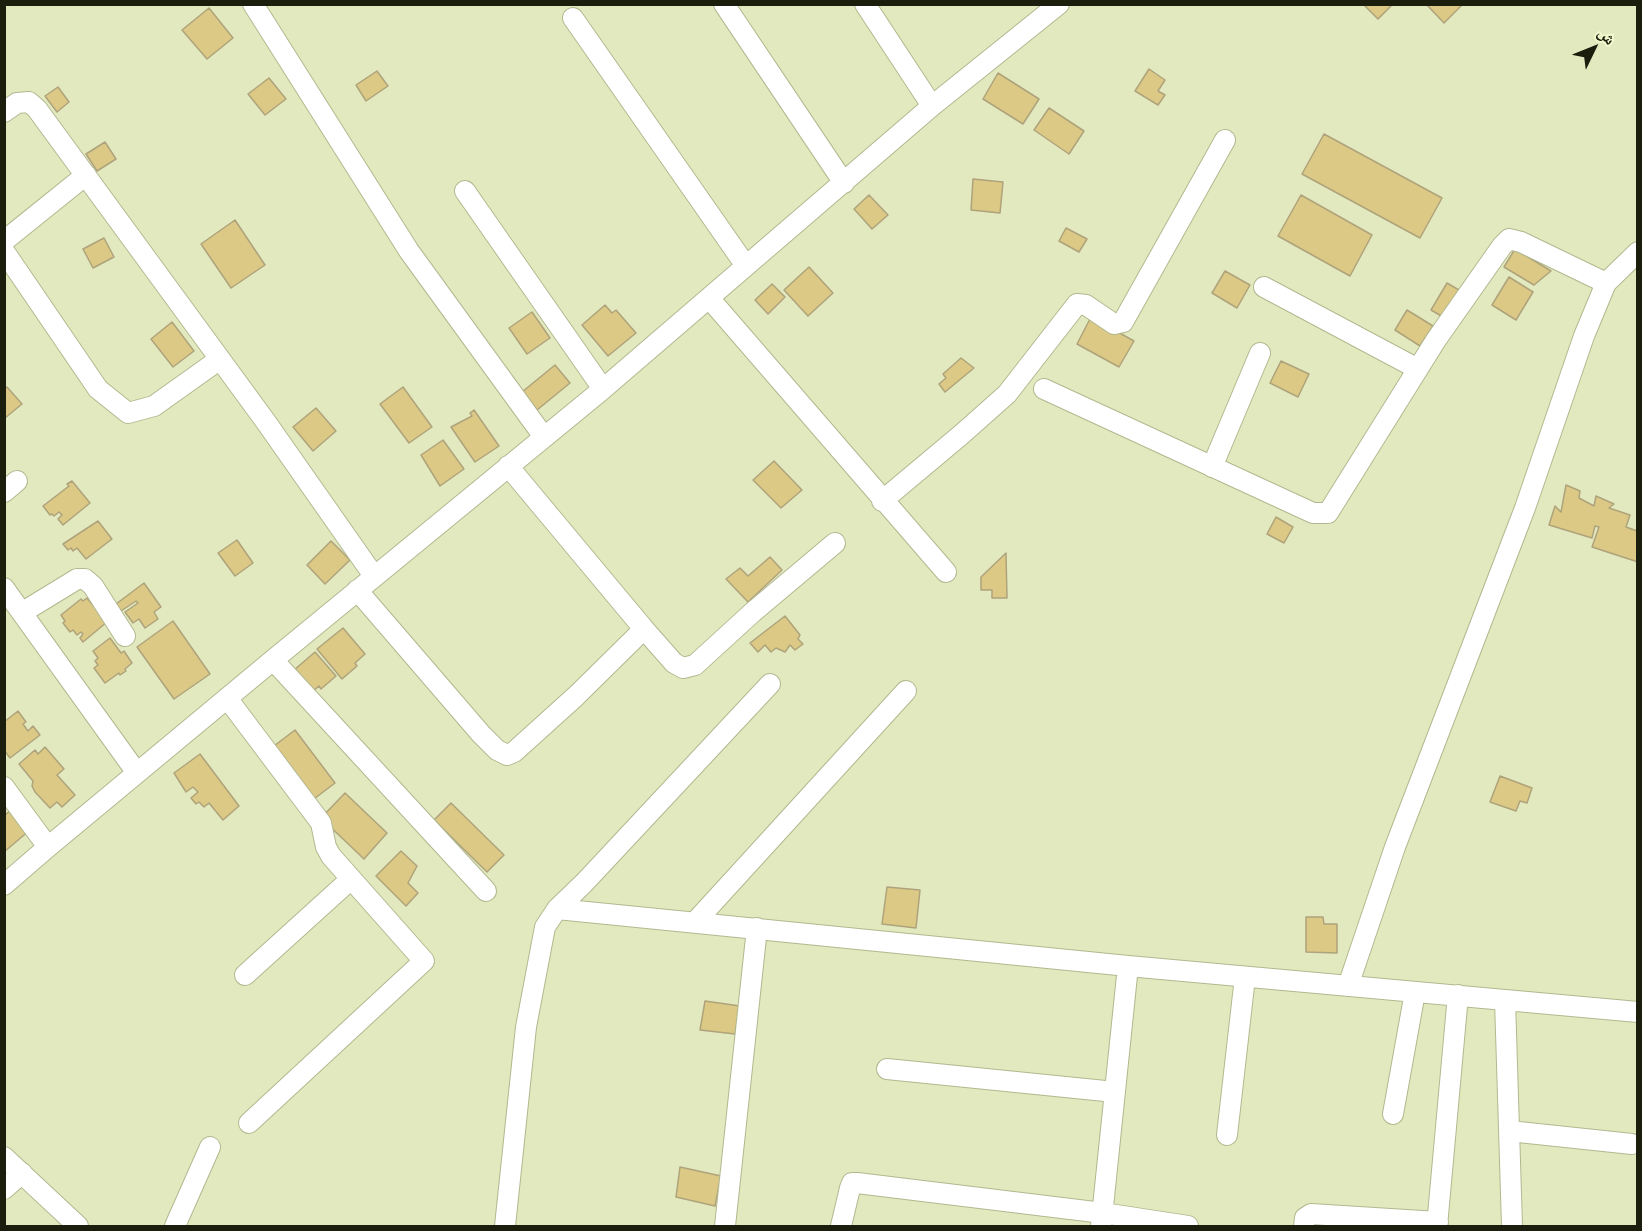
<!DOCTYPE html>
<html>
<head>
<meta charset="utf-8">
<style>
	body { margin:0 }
	#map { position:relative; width:1642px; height:1231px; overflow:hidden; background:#e3e9bf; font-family:Manrope,"Noto Naskh Arabic",sans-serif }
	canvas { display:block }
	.frame { position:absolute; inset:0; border:6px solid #1b1d0d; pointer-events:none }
	.north { position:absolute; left:1564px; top:18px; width:60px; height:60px; -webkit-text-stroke:4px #f0f7cc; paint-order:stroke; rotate:47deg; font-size:16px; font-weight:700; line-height:24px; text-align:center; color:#1b1d0d }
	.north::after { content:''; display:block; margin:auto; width:21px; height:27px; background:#1b1d0d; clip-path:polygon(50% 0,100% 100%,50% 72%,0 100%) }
</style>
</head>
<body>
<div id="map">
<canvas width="1642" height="1231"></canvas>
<div class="frame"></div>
<div class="north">ش</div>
</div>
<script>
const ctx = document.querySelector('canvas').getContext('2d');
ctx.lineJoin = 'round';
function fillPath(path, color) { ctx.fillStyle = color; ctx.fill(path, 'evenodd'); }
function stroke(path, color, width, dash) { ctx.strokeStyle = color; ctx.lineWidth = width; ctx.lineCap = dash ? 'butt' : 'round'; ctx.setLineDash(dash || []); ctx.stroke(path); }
const building = new Path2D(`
	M1363,4h30l-15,15z
	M1426,4h37l-19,19z
	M209,8l24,30 -26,21 -25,-29z
	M1149,69l16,11 -7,11 7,4 -7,10 -23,-14z
	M377,71l11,15 -22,15 -10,-16z
	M998,73l41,26 -16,25 -40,-25z
	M269,78l17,21 -21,16 -17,-21z
	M58,87l11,15 -12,10 -12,-16z
	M1049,108l35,23 -15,23 -35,-24z
	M1324,134l118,64 -22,40 -118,-64z
	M105,142l11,17 -19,12 -11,-17z
	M973,179l30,3 -3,31 -29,-3z
	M869,195l19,20 -16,14 -18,-20z
	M1301,195l71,40 -22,41 -72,-40z
	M235,220l30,45 -34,23 -30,-44z
	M1066,228l21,11 -8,13 -20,-11z
	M104,238l10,19 -21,11 -10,-19z
	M1515,249l36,22 -17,14 -30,-18z
	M809,267l24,26 -25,23 -24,-26z
	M1225,271l25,14 -13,23 -25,-15z
	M1509,277l24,15 -17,28 -24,-15z
	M1447,283l12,7 -16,27 -12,-7z
	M772,284l13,13 -17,17 -13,-14z
	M605,305l7,8 4,-3 20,23 -28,23 -26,-31z
	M1407,310l26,16 -13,20 -25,-16z
	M532,312l18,26 -23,16 -18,-26z
	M1091,317l43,24 -15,26 -42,-23z
	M172,322l22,29 -21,16 -22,-28z
	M961,358l13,10 -29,24 -6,-8 7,-6 -3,-4z
	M1281,361l28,13 -11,23 -28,-14z
	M555,365l15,18 -33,27 -15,-18z
	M7,387l15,17 -17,14 -1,-29z
	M403,387l29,40 -23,16 -29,-39z
	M316,408l20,23 -23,20 -20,-24z
	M474,410l25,36 -24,16 -24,-35 21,-11 -2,-3z
	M443,440l21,29 -24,17 -19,-31z
	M774,461l28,29 -21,18 -28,-28z
	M72,481l18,22 -27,22 -5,-6 4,-4 -3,-3 -5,4 -2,-2 -2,1 -7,-9 26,-20 -2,-2z
	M1566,485l14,6 -1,7 15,8 2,-10 18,8 -5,4 21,7 -4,12 11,4 1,-2v33l-46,-15 7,-20 -4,-1 -3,12 -43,-13 6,-19 6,6z
	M1276,517l17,10 -9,16 -17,-9z
	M98,521l14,18 -26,20 -9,-11 -4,3 -2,-3 -3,2 -5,-6z
	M237,540l16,23 -18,13 -17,-23z
	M331,541l19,19 -25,24 -18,-19z
	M1006,553l1,45h-15v-8h-11v-13z
	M770,557l12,13 -34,32 -22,-23 14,-11 8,8z
	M144,583l17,24 -7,5 4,7 -13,9 -6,-9 -6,4 -8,-11 13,-9 -2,-2 -15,10 -5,-7z
	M87,598l20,24 -24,20 -3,-4 3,-4 -2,-2 -4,3 -4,-5 -3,2 -7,-9 2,-2 -4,-6 20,-16 2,2z
	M785,616l15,19 -2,4 5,5 -8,6 -5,-5 -5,7 -9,-4 -5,4 -6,-7 -7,7 -8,-9z
	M173,621l37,53 -36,25 -37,-52z
	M343,628l22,26 -10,9 2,3 -15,13 -25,-30z
	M110,638l11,15 3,-2 8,12 -7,6 1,2 -6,4 -1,-2 -14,10 -11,-15 4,-3 -3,-4 3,-3 -5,-7z
	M315,652l21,24 -15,13 -2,-3 -7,6 -18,-22z
	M18,711l8,11 -3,2 5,7 5,-5 7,9 -30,23 -6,-8v-28z
	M295,730l40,53 -25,19 -40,-53z
	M45,747l19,22 -7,6 18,20 -13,12 -5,-5 -7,6 -15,-16 -3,-6 1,-5 -14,-17 16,-14 3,4z
	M200,754l39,52 -16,14 -14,-17 -5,4 -5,-5 -3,2 -5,-6 7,-6 -5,-5 -7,5 -12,-19z
	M1500,776l32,12 -5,15 -7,-2 -4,10 -26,-9z
	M345,793l42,40 -23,26 -43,-41z
	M451,803l53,52 -17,17 -53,-52z
	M12,809l18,21 -26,22v-36z
	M401,851l16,15 -9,17 10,10 -12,13 -30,-30z
	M887,887l33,3 -4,38 -34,-4z
	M1306,917h17l1,7h13v29l-31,-1z
	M705,1001l35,5 -5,28 -35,-4z
	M680,1167l41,9 -6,30 -39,-9z`);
const minor = new Path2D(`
	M253,4l156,247 135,186
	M724,4l120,179
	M865,4l67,102
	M573,18l173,248
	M4,112l13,-9 12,-1 8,7 229,313 108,154
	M465,191l138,198
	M4,241l82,-66
	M4,251l94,138 30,24 26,-7 66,-47
	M1264,287l154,82
	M709,298l237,274
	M1044,389l269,124h15l108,-173 66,-94 7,-7 12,3 85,41
	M508,466l136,163 30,34 9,5 12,-3 58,-53 82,-69
	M1212,467l48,-114
	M4,492l13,-11
	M882,501l80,-67 45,-40 70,-90 9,1 28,19 9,-2 102,-182
	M4,588l133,185
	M357,590l124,144 16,16 10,5 7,-3 62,-56 68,-67
	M23,612l54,-33h8l8,7 32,50
	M273,660l213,231
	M227,698l94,125 5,24 5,9 93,105 -175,162
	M4,787l44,60
	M4,885l44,-38 225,-187 330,-271 329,-283 127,-102
	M557,909l571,57 510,46
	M696,921l210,-230
	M245,975l106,-96
	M1348,986l47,-139 130,-339 59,-172 22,-53 32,-31
	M1505,1000l7,226
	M887,1069l228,23
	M1393,1114l22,-122
	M1509,1131l123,13
	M1227,1135l18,-158
	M4,1157l74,69
	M4,1189l18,-16
	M175,1226l35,-79
	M505,1226l21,-199 19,-100 12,-18 27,-26 186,-199
	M725,1226l32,-298
	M841,1226l9,-38 2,-5h5l246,30 85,13
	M1101,1226l27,-260
	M1304,1226l1,-8 6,-4 127,8
	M1437,1226l21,-231`);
fillPath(building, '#dcc985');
stroke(building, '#aea37b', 1.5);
stroke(minor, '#b2b88f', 22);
stroke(minor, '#fff', 20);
</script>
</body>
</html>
